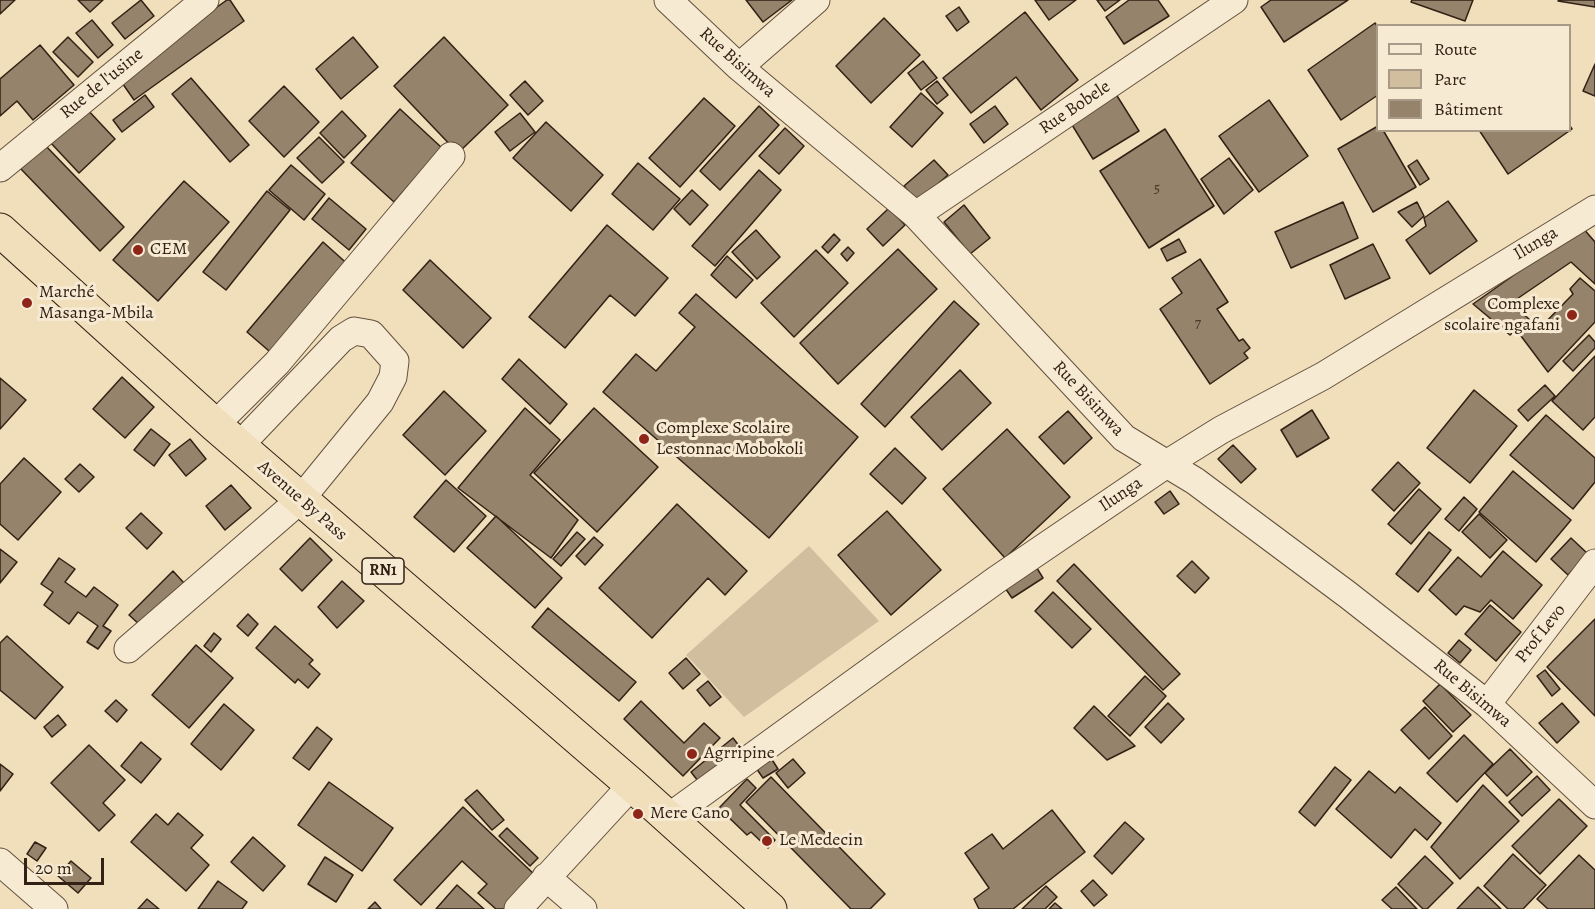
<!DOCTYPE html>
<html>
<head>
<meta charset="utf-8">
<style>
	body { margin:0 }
	#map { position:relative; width:1595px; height:909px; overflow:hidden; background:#f1debb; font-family:Alegreya,serif }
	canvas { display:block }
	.legend { position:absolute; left:1376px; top:24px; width:195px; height:108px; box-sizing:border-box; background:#f6ead3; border:2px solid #a89a87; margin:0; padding:8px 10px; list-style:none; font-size:18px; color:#322114 }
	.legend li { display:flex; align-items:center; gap:12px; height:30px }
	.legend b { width:30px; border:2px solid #a89a87 }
	.scale { position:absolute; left:24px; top:858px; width:80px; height:27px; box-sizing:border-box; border:3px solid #322114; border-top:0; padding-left:8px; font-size:18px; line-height:21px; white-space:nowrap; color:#322114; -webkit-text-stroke:4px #f6ead3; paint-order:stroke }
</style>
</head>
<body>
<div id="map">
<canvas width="1595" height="909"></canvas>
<ul class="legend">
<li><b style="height:8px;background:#f6ead3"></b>Route</li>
<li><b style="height:16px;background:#d1be9f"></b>Parc</li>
<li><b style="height:16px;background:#95836b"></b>Bâtiment</li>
</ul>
<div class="scale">20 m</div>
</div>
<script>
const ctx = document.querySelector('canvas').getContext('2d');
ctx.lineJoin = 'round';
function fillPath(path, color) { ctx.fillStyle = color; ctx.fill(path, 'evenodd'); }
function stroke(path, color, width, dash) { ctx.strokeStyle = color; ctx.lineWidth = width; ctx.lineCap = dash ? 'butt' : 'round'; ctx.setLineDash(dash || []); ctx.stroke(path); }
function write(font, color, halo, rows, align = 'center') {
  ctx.font = font + ' Alegreya,serif'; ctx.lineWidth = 6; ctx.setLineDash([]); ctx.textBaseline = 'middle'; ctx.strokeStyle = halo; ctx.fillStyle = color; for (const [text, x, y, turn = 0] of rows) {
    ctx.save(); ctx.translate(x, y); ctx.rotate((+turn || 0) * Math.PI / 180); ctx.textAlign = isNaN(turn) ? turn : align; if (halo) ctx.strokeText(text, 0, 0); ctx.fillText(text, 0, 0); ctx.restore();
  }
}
const green = new Path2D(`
	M809,546l70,75 -135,96 -58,-62z`);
const building = new Path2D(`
	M0,0h15l-15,14z
	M78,0h25l-13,12z
	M141,0l13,16 -29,23 -13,-16z
	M227,0h3l14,21 -110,79 -16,-23z
	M746,0h46l-29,22z
	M1035,0h41l-27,20z
	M1097,0h23l-15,11z
	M1129,0h29l11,16 -45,28 -18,-27z
	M1271,0h77l-64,42 -23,-35z
	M1412,0h61l-8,21 -54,-19z
	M1595,0v7l-37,-6 1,-1z
	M959,7l10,15 -12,9 -11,-15z
	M1025,12l53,68 -37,30 -25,-33 -45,36 -28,-35z
	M884,18l36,37 -49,48 -35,-37z
	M92,20l21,25 -15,13 -22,-25z
	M1375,23l3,4v68l-37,25 -33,-50z
	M68,37l25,25 -15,15 -25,-25z
	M353,37l25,30 -37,32 -25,-30z
	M444,37l64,68 -50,48 -64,-67z
	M40,45l34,40 -41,35 -16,-19 -17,15v-37z
	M923,61l14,17 -16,12 -13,-17z
	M1595,64v32l-12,-5z
	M191,78l58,67 -19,17 -58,-68z
	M525,81l18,20 -15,14 -18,-20z
	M937,81l11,14 -11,9 -11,-14z
	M284,86l35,36 -35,35 -35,-36z
	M1114,91l25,40 -46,28 -24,-39z
	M921,93l22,20 -31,34 -22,-20z
	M145,95l9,12 -32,25 -9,-12z
	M704,98l31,28 -55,61 -31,-29z
	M1269,100l39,56 -49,36 -40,-56z
	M759,106l20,19 -59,65 -20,-19z
	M995,106l13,18 -24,19 -14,-19z
	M85,107l30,32 -36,34 -30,-32z
	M400,109l42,39 -48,54 -43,-39z
	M342,111l24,25 -22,22 -24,-25z
	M520,113l15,19 -25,19 -15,-19z
	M546,122l57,53 -32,36 -58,-53z
	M1378,126v4h5l33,57 -43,25 -35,-63z
	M1570,126l2,3 -64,45 -29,-44h91z
	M785,128l19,18 -25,28 -20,-18z
	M1165,129l49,77 -65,42 -49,-77z
	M319,137l25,25 -22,21 -25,-25z
	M43,143l81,84 -24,24 -81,-84z
	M1229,158l24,32 -29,24 -23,-35z
	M934,160l14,15 -31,27 -13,-16z
	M1417,160l12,19 -9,6 -12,-19z
	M638,163l42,36 -27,31 -41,-36z
	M291,165l34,29 -21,26 -35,-30z
	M759,170l22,20 -66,76 -23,-20z
	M184,181l45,41 -71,79 -45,-41z
	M692,190l16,15 -18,20 -16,-16z
	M267,191l23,19 -64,80 -23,-18z
	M329,198l37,31 -17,21 -37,-31z
	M1448,201l29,40 -47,33 -24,-34 20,-14 -2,-8z
	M1343,202l15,36 -67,30 -16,-36z
	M1417,202l7,14 -12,11 -14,-15z
	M964,205l26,33 -20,16 -26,-32z
	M889,208l16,17 -22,21 -16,-17z
	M607,225l61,53 -33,38 -25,-21 -45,53 -36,-31z
	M1582,227l13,15v42l-24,-22 -60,41 18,16 -19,16 -37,-31z
	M756,230l24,27 -23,22 -25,-27z
	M834,234l6,6 -12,13 -6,-6z
	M1179,239l7,13 -19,9 -6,-12z
	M323,242l29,26 -76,89 -29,-25z
	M1373,244l17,34 -45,21 -15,-34z
	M848,247l6,6 -7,8 -6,-7z
	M898,249l39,40 -99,95 -38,-41z
	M816,250l32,33 -54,54 -33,-34z
	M727,256l26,24 -17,18 -25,-23z
	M1200,259l28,43 -11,7 22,32 4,-2 7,9 -6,5 4,5 -38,26 -50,-75 22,-16 -10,-15z
	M430,260l61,58 -28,30 -60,-58z
	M1580,278l15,13v31l-47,50 -27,-36 11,-11 6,5 35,-36 -3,-5z
	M696,294l162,143 -89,101 -166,-146 33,-38 20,17 39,-44 -16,-14z
	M954,301l25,23 -94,103 -24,-23z
	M1589,335l6,7v6l-22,23 -10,-10z
	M1595,356v61l-12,13 -31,-29z
	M519,359l48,45 -17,20 -48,-45z
	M960,370l31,33 -49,47 -31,-33z
	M122,377l32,30 -29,31 -32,-29z
	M0,378l26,22 -26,29z
	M1545,385l10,11 -27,25 -10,-11z
	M1474,390l43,36 -47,57 -43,-35z
	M444,391l42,40 -41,44 -42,-40z
	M525,408l35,32 -30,35 48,45 -27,38 -93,-70z
	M594,408l64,59 -61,65 -63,-59z
	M1312,410l17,28 -32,19 -16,-27z
	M1068,411l24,27 -28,26 -25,-27z
	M1546,415l49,43v24l-22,27 -63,-54z
	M151,429l19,15 -16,22 -20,-16z
	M1007,429l63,68 -65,61 -62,-69z
	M190,439l16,20 -20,17 -17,-21z
	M1233,445l23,24 -15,14 -23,-24z
	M895,448l31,30 -24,26 -32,-30z
	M24,458l37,34 -43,48 -18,-16v-40z
	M1398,462l22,21 -26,28 -22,-21z
	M80,464l14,13 -15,15 -14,-13z
	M1513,471l58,49 -35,42 -57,-50z
	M446,480l40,36 -32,36 -40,-35z
	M231,485l20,23 -26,22 -19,-24z
	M1419,489l22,20 -30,35 -23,-20z
	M1170,491l9,13 -15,10 -9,-12z
	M1464,497l13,12 -18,22 -14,-12z
	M677,504l70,67 -22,24 -17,-17 -56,60 -53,-50z
	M887,511l54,59 -50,45 -53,-60z
	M141,513l21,20 -15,16 -21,-21z
	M1479,514l28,26 -17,18 -28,-26z
	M496,516l66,62 -27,30 -68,-60z
	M577,532l8,7 -24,27 -8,-7z
	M1429,532l22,18 -33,42 -22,-18z
	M594,537l9,8 -18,20 -9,-9z
	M310,538l22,22 -30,31 -22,-22z
	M1571,538l17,16 -20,21 -17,-16z
	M0,549l17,13 -17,21z
	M1503,551l39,34 -29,34 -22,-19 -11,12 -16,-6 -8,9 -27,-25 29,-33 23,20z
	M59,558l16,11 -10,13 21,15 8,-10 24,18 -15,21 8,5 -13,18 -11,-7 11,-16 -20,-14 -9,12 -25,-19 9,-13 -12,-8z
	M1192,561l17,17 -14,15 -18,-17z
	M1074,564l106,110 -17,16 -106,-109z
	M1035,565l8,13 -31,20 -9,-13z
	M173,571l11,12 -44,42 -11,-10z
	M342,581l22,20 -27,27 -19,-21z
	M1053,592l38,37 -19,19 -37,-37z
	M1490,605l31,27 -25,29 -31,-27z
	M548,608l88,74 -17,19 -87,-74z
	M248,614l10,10 -10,12 -11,-10z
	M1595,619v97l-48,-49z
	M275,626l38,34 -4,4 11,10 -12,14 -10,-9 -3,4 -39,-35z
	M214,633l7,6 -10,13 -7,-6z
	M7,636l56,51 -28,32 -35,-29v-47z
	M1459,640l12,10 -11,13 -12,-10z
	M196,645l37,33 -44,50 -37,-33z
	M686,658l14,16 -17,15 -14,-16z
	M1545,670l15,19 -8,7 -15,-20z
	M1145,676l21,20 -36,40 -22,-20z
	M708,681l13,16 -11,9 -13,-16z
	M1440,684l31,31 -18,17 -30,-31z
	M116,700l11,10 -10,12 -12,-11z
	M641,701l43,42 20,-20 16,15 -37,38 -59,-57z
	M1168,703l16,16 -23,24 -16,-16z
	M1562,703l17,19 -22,21 -18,-20z
	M224,704l30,26 -33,40 -30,-26z
	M1094,706l41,40 -28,14 -33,-32z
	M1425,707l27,29 -23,23 -28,-29z
	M58,715l8,10 -14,12 -8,-10z
	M317,727l15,12 -23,31 -16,-12z
	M1464,735l29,29 -36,38 -30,-29z
	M733,738l7,9 -42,34 -7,-9z
	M141,742l20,17 -20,24 -20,-17z
	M89,745l36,35 -22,23 12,12 -16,16 -48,-48z
	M1510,749l22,23 -25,24 -22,-23z
	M771,758l7,11 -15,9 -7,-10z
	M793,759l12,14 -17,15 -12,-15z
	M0,764l13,10 -13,17z
	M1335,767l16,13 -36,46 -16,-14z
	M1369,771l26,22 5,-6 41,36 -14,17 -12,-11 -24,29 -55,-49z
	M1537,776l13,14 -28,26 -13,-14z
	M771,777l114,117 -15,15h-19l-105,-107z
	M747,779l9,9 -16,17 35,35 -7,8 -17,-16 -4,3 -28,-27z
	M329,782l64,46 -31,43 -64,-46z
	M1483,785l36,36 -59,58 -29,-32z
	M477,790l27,30 -12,10 -27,-30z
	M1559,799l28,27 -47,48 -28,-28z
	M463,807l73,69 -31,33h-9l-18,-16 9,-9 -25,-23 -41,44 -27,-25z
	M1052,810l33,42 -72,57h-34l-5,-10 15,-11 -24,-35 27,-19 11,15z
	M178,813l25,22 -12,13 18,17 -23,26 -55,-49 25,-28 12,11z
	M1125,822l19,17 -32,35 -18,-18z
	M507,828l31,30 -8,8 -31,-30z
	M253,837l32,29 -22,25 -32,-29z
	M35,842l11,6 -9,13 -10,-7z
	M1513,854l33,31 -23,24h-15l-24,-23z
	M1579,855l16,15v39h-47l-11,-10z
	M1425,856l28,27 -26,26h-4l-25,-25z
	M325,857l28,18 -17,27 -28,-18z
	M71,861l20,17 -13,15 -20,-17z
	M1093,880l14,15 -13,11 -13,-15z
	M218,881l29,21 -5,7h-44z
	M457,885l27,24h-48z
	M1046,886l11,11 -12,12h-23z
	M1396,887l21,22h-25l-10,-9z
	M1478,887l23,22h-44z
	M147,899l12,10h-21z
	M375,902l6,7h-13z
	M1055,903l7,6h-13z`);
const minor = new Path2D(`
	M668,0l71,67 177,148 208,223 71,43 153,114 139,109 108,101
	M739,67l77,-67
	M0,168l205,-168
	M916,215l318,-215
	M215,425l62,-62 174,-207
	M128,649l172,-149 80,-98 13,-25 2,-16 -24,-27 -17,-3 -13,8 -102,107
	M1487,704l108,-141
	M669,817l327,-237 172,-117 53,-33 102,-54 272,-167
	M0,862l54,47
	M546,877l37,32
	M518,909l114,-124`);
const highway = new Path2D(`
	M0,230l215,195 417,360 138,124`);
const markers = [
	[138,250,6,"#8f2418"],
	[27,303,6,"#8f2418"],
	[1572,315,6,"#8f2418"],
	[644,439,6,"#8f2418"],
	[692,754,6,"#8f2418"],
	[638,814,6,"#8f2418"],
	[767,841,6,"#8f2418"]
];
const numberNames = [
	["5",1157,189],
	["7",1198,324]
];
const shields = [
	[383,571,42]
];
const shieldNames = [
	["RN1",383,571]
];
const streetNames = [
	["Rue Bisimwa",737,63,42],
	["Rue de l'usine",102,84,-39],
	["Rue Bobele",1075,108,-34],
	["Ilunga",1536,244,-31],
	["Rue Bisimwa",1088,399,47],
	["Ilunga",1121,495,-34],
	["Avenue By Pass",302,501,41],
	["Prof Levo",1541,634,-52],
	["Rue Bisimwa",1472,694,40]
];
const poiNames = [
	["CEM",150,250],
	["Marché",39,293],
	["Masanga-Mbila",39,314],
	["Complexe",1560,305,"right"],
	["scolaire ngafani",1560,326,"right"],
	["Complexe Scolaire",656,429],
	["Lestonnac Mobokoli",656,450],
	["Agrripine",704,754],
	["Mere Cano",650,814],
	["Le Medecin",779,841]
];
fillPath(green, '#d1be9f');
fillPath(building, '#95836b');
stroke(building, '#322114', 1.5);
stroke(minor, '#62503e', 29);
stroke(highway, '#322114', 35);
stroke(minor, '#f6ead3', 27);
stroke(highway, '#f1debb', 33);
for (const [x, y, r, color] of markers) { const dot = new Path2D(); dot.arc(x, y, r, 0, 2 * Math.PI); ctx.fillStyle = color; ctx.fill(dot); stroke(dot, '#f6ead3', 2); }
write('15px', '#4b3a2a', null, numberNames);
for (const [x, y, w] of shields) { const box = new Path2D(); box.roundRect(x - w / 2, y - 13, w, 26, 4.5); ctx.fillStyle = '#f6ead3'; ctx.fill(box); stroke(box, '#322114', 1.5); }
write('bold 16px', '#322114', null, shieldNames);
write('18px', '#322114', '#f6ead3', streetNames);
write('18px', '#322114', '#f6ead3', poiNames, 'left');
</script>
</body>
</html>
